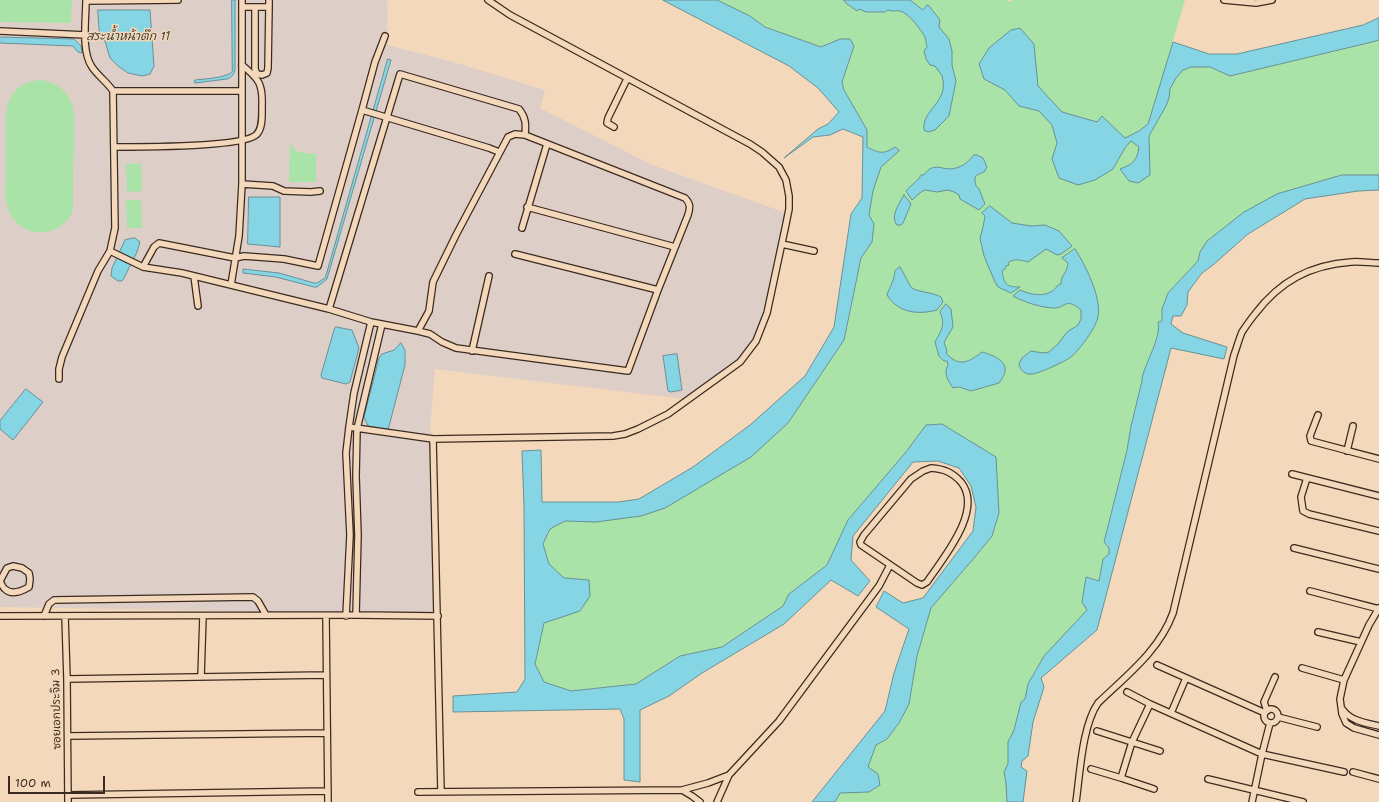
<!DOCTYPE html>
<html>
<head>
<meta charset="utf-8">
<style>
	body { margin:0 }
	#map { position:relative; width:1379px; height:802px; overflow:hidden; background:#f4d8bb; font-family:"Shantell Sans",sans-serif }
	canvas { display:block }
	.scale { position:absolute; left:8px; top:776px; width:97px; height:18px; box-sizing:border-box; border:2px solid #3b2a1e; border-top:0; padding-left:5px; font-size:12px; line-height:14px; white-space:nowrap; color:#3b2a1e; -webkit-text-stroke:3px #f4d8bb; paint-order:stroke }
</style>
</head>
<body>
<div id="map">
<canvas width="1379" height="802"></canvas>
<div class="scale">100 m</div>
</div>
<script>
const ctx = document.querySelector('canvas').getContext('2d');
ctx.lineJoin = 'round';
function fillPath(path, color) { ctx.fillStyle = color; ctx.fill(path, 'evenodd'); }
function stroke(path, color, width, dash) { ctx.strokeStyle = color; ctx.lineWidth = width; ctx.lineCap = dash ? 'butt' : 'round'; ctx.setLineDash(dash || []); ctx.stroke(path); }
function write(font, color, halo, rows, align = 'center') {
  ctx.font = font + ' "Shantell Sans","Playpen Sans Thai",sans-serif'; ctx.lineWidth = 3; ctx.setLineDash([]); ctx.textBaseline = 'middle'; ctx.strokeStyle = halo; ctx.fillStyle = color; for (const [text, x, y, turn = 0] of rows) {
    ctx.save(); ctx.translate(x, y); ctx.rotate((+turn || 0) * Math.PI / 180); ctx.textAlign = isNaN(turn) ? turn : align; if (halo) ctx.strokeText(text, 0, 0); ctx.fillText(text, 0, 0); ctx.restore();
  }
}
const built = new Path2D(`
	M0,0h387l1,45 72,19 85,26 -5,18 112,57 137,49 -32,128 -36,37 -29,21 -257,-31 -5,61 4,5 3,14 3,167 -262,-6 -178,-3z`);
const green = new Path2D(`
	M0,0h72l-1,23 -71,-1z
	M717,0h290l3,2 2,-2h173l-18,61 24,6h19l20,9 149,-36v135h-37l-129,62 -6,4 -7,11 -2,9 -30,32 -6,16v12l-20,57v3l-11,45 -4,24 -23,92 5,7v5l-6,5 -4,22 -13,-4 1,33 -43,46 -16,28 -3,15 -4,3 -7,28 -6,12v22l-4,8 2,11 1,19h-172l5,-9 29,-1 -1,-24 8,-23 11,-6 12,-16 10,-19 8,-48 14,-48 43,-50 25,-45 -73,-88 -20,27 -58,68 -21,45 -38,29 -6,12 -61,41 -42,9 -44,28 -65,7 -27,-9 -9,-18 9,-41 36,-12 9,-31 -25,-2 -15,-14 -6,-20 7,-15 15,-8 31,1 192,-99 56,-83 17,-82 11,-17 2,-17 -5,-9 4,-24 8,-24 12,-10 -6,-4 -10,-1 -10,-5v-17l-23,-40 -2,-8 12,-36 -15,-7 -18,8 -56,-20 -15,-11z
	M40,80c19,2 33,15 34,35l-1,94c-4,13 -14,21 -27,23 -18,3 -35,-9 -39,-27 -3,-9 -1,-19 -1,-28 0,-19 0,-39 0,-59 1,-22 11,-36 34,-38z
	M290,143l7,9 19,2v28h-27z
	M141,163l1,28 -15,1 -1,-28z
	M126,200h15l1,28h-15z`);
const water = new Path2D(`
	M232,0h3v69c-1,6 -3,8 -8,10l-32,4 -1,-1 1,-2c9,-1 31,-2 37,-8z
	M663,0h54l33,16 15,11 56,20 19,-8h10l4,7 -12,36 2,8 23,40v17c12,6 16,8 28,0l4,3v1l-18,16 -8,24 -4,24 5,9 -2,18 -11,16 -17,82 -56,83 -37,34 -86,51 -24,8 -45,6 -31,-1 -15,8 -7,15 6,20 15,14 25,2 1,16 -10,15 -36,12 -9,41 9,18 27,9 65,-7 44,-28 42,-9 61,-41 6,-12 38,-29 21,-45 58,-68 20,-27 16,-1 54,33 3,56 -7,23 -18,22 -43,50 -14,48 -8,48 -10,19 -12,16 -11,6 -8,22 10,7 2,11 -11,7 -29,1 -5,9h-23l73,-91 9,-38 15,-44 -33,-22 8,-16 19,12 20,-5 50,-67 3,-24 -5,-21 -12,-18 -21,-7 -25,1 -60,74 -2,24 19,21 -12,15 -27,-16 -47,44 -82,49 -33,23 -29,14v72l-16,-2v-61l-4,-10 -167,3v-16l64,-4 8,-13 -1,-172 -2,-56 19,-1 1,52h77l20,-3 54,-32 57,-42 55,-49 29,-49 17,-113 11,-16 1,-61 -20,-8 -13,6 -17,2 -29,21 34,-29 10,-5 11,-12 -21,-24 -29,-22z
	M844,0h66l13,10 4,-5 2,1 11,14 -1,7 10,12 3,12v14l4,16 -7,35 -14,14 -7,2 -4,-2c-3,-20 26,-28 18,-54 -2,-3 -5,-7 -7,-10l-5,-1 -4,-6 -2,-8 3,-4c-1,-3 -1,-8 -2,-10 -4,-7 -16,-24 -25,-26 -4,-1 -7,1 -12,-1l-3,2h-19l-7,-3 -2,2 -11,-8z
	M98,10h52l4,56 -4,8 -8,2 -14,-3 -10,-7 -8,-8 -5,-17 -5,-4z
	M1379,18v22l-7,2 -142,34 -20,-9h-19l-8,3 -7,8 -6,11 -1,9 -3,8 -17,30 1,39 -12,8 -9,-2 -9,-12c13,-5 17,-8 19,-22l-8,-6 -6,7 -12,21 -18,11 -17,5 -19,-7 -7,-19 5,-16 -5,-18 -13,-14 -20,-5 -14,-16 -21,-11 -5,-15 10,-16 22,-18 9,-2 14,16 4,42 24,26 35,10 5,-6 23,22 14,-7 9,-7 25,-82 36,12h28l126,-29z
	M0,37l74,2 7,7 1,7 -4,-1 -5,-6 -73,-3z
	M388,59l3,1 -64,219 -10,8h-3l-38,-10 -33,-4v-4l36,4 35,10h3l8,-5z
	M974,155h3l6,3 4,9 -3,5c-10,4 -10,4 -8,14l3,3 6,15 -6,6 -19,-11 -1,-4 -5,-3 -6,-2 -11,2 -12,-2 -4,2 -9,8 -6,-9c5,-6 12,-10 15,-16h3c10,-15 19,-3 32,-7 8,-2 13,-7 18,-13z
	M1342,175h37v15l-21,1 -53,8 -57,35 -35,31 -11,8 -14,19 -1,13 -6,11h-8l-2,8 12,9 44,14 -3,12 -53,-11 -74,282 -56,48 3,9 -11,35 -5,34 -6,5 -1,6 6,4 -4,31h-16l-1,-19 -2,-11 4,-8v-22l6,-12 7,-28 4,-3 3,-15 16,-28 43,-46 -5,-8 4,-25 13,4 4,-22 6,-5v-6l-5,-6 23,-92 4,-24 11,-45v-3c3,-14 20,-43 16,-56l4,-1v-12l6,-16 30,-32 2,-9 7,-11 37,-29 33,-18z
	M904,195l7,9 -8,19 -2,2h-4c-7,-9 2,-21 7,-30z
	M249,197h31v50l-32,-3z
	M990,206l22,17 19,3 14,-1 14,6 13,15 -11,8 -4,1 -11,-6 -18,13c-7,-2 -14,-4 -20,1l1,2 -3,1 -1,3 -3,2c2,13 4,16 18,16l-9,6 -13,-6 -3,-5 -11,-26 -4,-18 3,-11 2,-11 -3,-3z
	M135,238l5,4 -3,10 -13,26 -2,3h-4l-7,-5 1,-8 13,-28z
	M1075,249c10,15 27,49 23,68 -2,11 -18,32 -27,40 -5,4 -33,17 -39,17 -7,1 -12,-4 -13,-10l3,-6 9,-7 12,2 6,-1 9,-8 9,-12 11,-7 3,-6v-9c-17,-14 -14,-1 -29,-2 -13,-1 -28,-6 -39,-12l7,-6c14,6 29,8 38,-5l3,-1c0,-10 6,-10 7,-21l-6,-5z
	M900,267c4,6 7,14 11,20 4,5 22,5 30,10l2,5 -6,8c-19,5 -39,3 -50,-15 3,-9 7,-13 8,-24z
	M946,304l5,5 2,18 -9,15 3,9 -1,2c13,15 23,9 36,-1 8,2 25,8 23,19 0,4 -4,9 -6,12l-28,8 -12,-4 -6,1c-5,-8 -10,-14 -5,-23l-1,-4h-3l-5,-5 -4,-14c6,-11 11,-17 5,-30z
	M336,327l16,3 7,18 -9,34 -4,2 -24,-6 -1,-3 13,-45z
	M401,343l4,7v15l-17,65 -20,-4 -4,-9 15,-59 3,-4 12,-4z
	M677,354l5,36 -11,2 -3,-1 -5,-35z
	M26,389l17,13 -30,38 -13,-11v-8z`);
const minor = new Path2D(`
	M1224,0l32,3 16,-3
	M86,1l92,-1
	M242,7h27v-7
	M255,7v62l2,5 5,1 5,-2 1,-5 1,-61
	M0,31l86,4
	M385,36l-10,26 -13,48 127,38 10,4
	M113,91h128
	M614,127l-7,-4 1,-5 19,-39
	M114,147c24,0 128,0 142,-12 7,-6 6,-20 6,-29 1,-22 -3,-27 -20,-41
	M242,184l31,2 11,5 27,1 9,-1
	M527,207l148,40
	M522,228l25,-84
	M782,244l32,7
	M110,251l33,16 39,6 147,36 42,13 47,9 12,3 12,8 14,6 172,23 30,-81 30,-75c2,-7 3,-11 -3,-17l-160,-63 -10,-1 -7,3 -52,98 -23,47 -4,29 -11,20
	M515,254l143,36
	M143,267l11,-20 5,-4 76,15 9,-2 40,3 34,7 44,-156
	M194,276l4,30
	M231,285l8,-49 3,-52v-184
	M329,309l71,-235 119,35c7,9 7,15 6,26
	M472,351l17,-75
	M59,379v-10l3,-12 36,-86 12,-20 5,-23 -2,-137c-6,-9 -15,-15 -21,-24 -11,-16 -6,-47 -6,-67
	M1318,415l-8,21 1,5 68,18
	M349,427l84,12 180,-3 12,-2 13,-5 30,-15 72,-52 16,-21 11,-28 19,-89 3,-15v-13l-3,-16 -7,-13 -17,-15 -12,-8 -240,-129 -22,-15
	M433,439l8,353
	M1347,451l6,-25
	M931,468c13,1 21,4 30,14 23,28 -18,76 -34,100l-5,3 -5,-2 -56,-38 -1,-3 4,-7 47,-56 12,-8z
	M1292,474l87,22
	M1307,478l-6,19 2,14 6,3 70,17
	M1294,548l85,21
	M13,566l9,2 7,5 1,6 -1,8c-7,4 -17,9 -24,2 -2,-1 -4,-6 -5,-8l7,-13z
	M1310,591l69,18
	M1379,608l-10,17 -25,55 -4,19 2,15 4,9 8,5 25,7
	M356,615l2,-80 -2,-59 1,-47 25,-105
	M0,616l356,-1 82,1
	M44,616l5,-12 5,-4 199,-3 5,4 8,14
	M65,616l2,63 1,123
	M326,616l2,186
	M346,616l4,-81 -4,-82 3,-26 5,-34 17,-71
	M1318,632l43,10
	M1157,665l108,48
	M1302,668l42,12
	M201,677l2,-61
	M67,679l259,-4
	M1127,692l23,12 112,50 82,18
	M1264 716a7 7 0 1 1 14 0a7 7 0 1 1-14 0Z
	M1343,710c8,11 23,13 36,16
	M1267,711l-3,-9 11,-25
	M1171,713l15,-35
	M1278,717l39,10
	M1097,731l63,20
	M68,736l259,-3
	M1091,769l30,9 33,11
	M1353,772l26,7
	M1121,778l11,-36 18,-38
	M1208,779l95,23
	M682,790l26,-7 21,-8
	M418,792l264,-2 10,6 8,6
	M68,795l260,-4
	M717,802l12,-27 50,-54 100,-135 11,-21
	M1076,802c4,-28 6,-76 22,-99 29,-28 61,-52 75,-90l61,-258c3,-8 5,-16 8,-23 4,-6 8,-12 13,-18 25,-33 55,-49 96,-52 9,-1 19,1 28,1
	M1252,802l10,-48 8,-31`);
const streetNames = [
	["ซอยเอกประจิม 3",57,709,-91]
];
const waterNames = [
	["สระน้ำหน้าตึก 11",128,37]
];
fillPath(built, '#decec8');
fillPath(green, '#aae3a8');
fillPath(water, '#86d5e4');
stroke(water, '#689195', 1);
stroke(minor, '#3b2a1e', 8);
stroke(minor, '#f4d8bb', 5.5);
write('11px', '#3b2a1e', '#f4d8bb', streetNames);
write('italic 12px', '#46443c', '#f4d8bb', waterNames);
</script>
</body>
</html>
